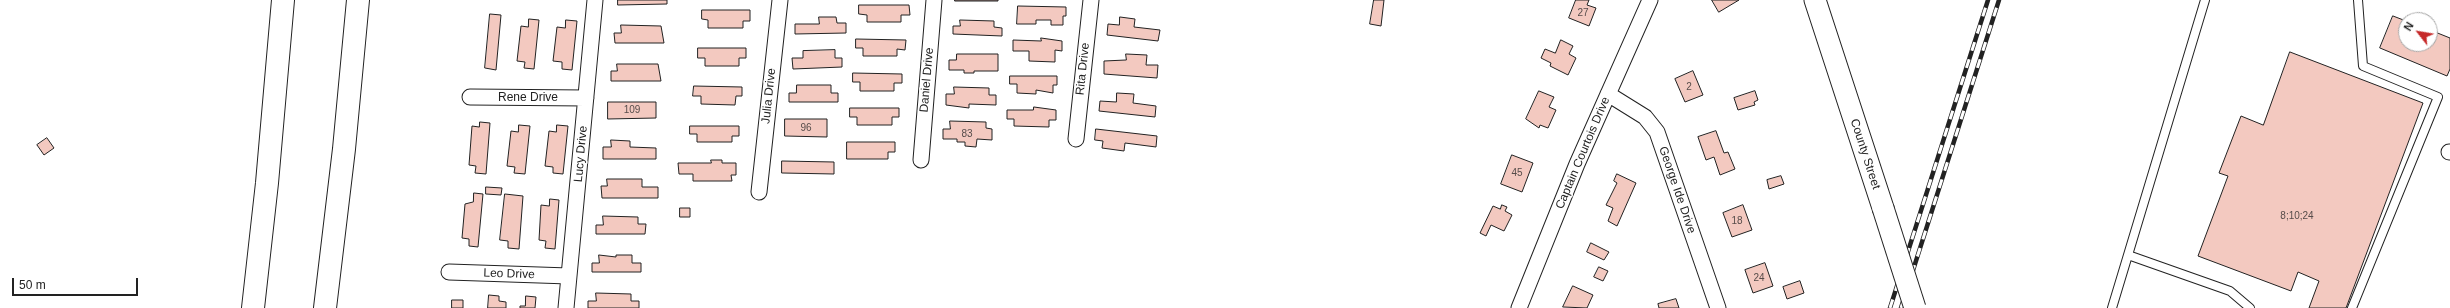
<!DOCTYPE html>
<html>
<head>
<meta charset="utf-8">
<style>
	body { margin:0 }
	#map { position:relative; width:2450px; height:308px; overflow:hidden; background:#fff; font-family:Helvetica,sans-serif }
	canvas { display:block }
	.north { position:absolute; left:2398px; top:12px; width:40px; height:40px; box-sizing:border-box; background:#fff; border:1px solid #a7a7a7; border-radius:50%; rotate:301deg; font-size:11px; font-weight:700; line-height:16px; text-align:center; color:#222 }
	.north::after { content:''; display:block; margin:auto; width:14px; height:18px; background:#c62828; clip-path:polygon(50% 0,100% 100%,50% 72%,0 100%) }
	.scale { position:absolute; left:12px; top:278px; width:126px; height:18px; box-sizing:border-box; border:2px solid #222; border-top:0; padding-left:5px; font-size:12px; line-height:14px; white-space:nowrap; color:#222; -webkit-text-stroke:3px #fff; paint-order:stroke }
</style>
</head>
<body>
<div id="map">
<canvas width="2450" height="308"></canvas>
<div class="north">N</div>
<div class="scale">50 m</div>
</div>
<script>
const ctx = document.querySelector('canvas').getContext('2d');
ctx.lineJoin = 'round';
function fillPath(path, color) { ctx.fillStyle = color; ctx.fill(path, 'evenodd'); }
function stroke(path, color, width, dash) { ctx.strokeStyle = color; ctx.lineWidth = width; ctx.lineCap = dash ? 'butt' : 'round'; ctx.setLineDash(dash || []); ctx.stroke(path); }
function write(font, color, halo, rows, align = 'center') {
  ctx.font = font + ' Helvetica,sans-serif'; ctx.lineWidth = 3; ctx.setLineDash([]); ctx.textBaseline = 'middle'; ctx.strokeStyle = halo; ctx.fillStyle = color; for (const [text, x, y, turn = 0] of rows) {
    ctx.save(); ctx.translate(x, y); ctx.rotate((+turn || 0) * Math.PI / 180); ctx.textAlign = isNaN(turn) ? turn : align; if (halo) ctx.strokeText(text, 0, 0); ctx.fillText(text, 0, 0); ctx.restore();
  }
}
const building = new Path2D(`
	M618,0h49v4l-49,1z
	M955,0h43v1h-43z
	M1374,0h10l-3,26 -11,-2z
	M1576,0h13l-2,5 9,3 -7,18 -20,-8z
	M1712,0h27l-20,12z
	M859,5h50l1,10h-9v7h-34v-7l-8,-1z
	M1018,6l48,1v9h-3v9h-12v-5h-15v4h-19z
	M702,10h48v11h-7v7h-35v-8l-6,-1z
	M490,14l11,1 -5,55 -11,-2z
	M2393,16l13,5v23h24v-14l20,8v31l-3,7 -67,-28z
	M819,17h17l1,6h9v10l-51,1v-10h24z
	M1120,17l15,2 -1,8 26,3 -2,11 -51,-6 1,-11 11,1z
	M529,19l10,1 -5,49 -10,-1 1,-6 -8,-1 4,-35 7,1z
	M566,20l11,1 -5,49 -10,-1v-7l-9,-1 4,-34 8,1z
	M960,20l34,1v6l8,1v8l-49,-2v-8h7z
	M621,25l40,1 3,17h-49l-1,-10h7z
	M1041,38l21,3v10l-7,-1v12l-26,-1v-10h-16v-11l28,1z
	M856,39l50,1 -1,10 -8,-1v7h-34v-8h-7z
	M1561,40l12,6 -4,8 7,4 -8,17 -18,-9 1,-3 -10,-5 4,-9 10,4z
	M698,48h48v10h-7v8h-34v-8h-7z
	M835,50v8h7v9l-49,2 -1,-11h11v-7z
	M2290,52l133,51 -77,205h-37l10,-27 -21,-9 -7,19 -93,-35 30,-80 -9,-3 22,-57 22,9z
	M957,54h41v17h-24v2h-10v-3h-15v-10h7z
	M1126,54l21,1 -1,10h12l-1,13 -53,-4v-13l22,-1z
	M617,64h41l3,17h-50v-10h6z
	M1693,71l10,24 -18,7 -10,-23z
	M853,73l49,1v9h-8v8h-34v-9h-7z
	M1010,76h47v9h-4v8l-17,-3v4l-19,-1v-9h-7z
	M797,85h34v8h7v9h-49v-9h7z
	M694,86l48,1v9h-6l-1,9 -34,-1v-8h-8z
	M954,87l35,1v7h7v10l-27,-1v4l-23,-3v-11h8z
	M1539,91l15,6 -5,10 7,3 -8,18 -8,-3 -1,3 -13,-9z
	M1755,91l3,9 -4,2 1,3 -17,5 -4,-12z
	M1117,93l17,1 -1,9 23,3 -1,11 -56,-6 1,-10 16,1z
	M608,102h48v16l-48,1z
	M1034,107l22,3v10h-7v7l-35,-1v-7h-7v-9h26z
	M850,108h49v9h-7v8h-35v-8h-7z
	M785,119h42v18l-42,-1z
	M950,121l36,1v6l6,1v11l-15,-1 -1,8 -11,-1v-4h-8v-3h-14v-10h7z
	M480,122l10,1 -4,51 -11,-1 1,-7 -7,-1 3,-39 7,1z
	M519,125l11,1 -5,48 -11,-1 1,-6 -8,-1 4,-35 7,1z
	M557,125l11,1 -5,48 -10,-1v-6l-8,-1 4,-35 7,1z
	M690,126h49v10h-7v6h-35v-8h-7z
	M1096,129l61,7 -1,11 -31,-4 -1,8 -22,-3 1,-7 -8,-1z
	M1716,131l8,22 4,-1 7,17 -15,6 -6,-18 -8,3 -8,-23z
	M47,138l7,10 -10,7 -7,-10z
	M611,140l19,1v6l26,1v11h-53v-12h8z
	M847,142h48v10h-7v7h-41z
	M1512,155l21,8 -11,29 -21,-8z
	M711,160h11v3h14v12h-5l1,6h-39v-7h-14l-1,-11h33z
	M782,161l52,1v12l-52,-1z
	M1617,174l19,9 -19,43 -9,-5 5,-13 -7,-3 11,-22 -3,-2z
	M1781,176l3,8 -15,5 -2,-9z
	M607,179h35v8h16v11h-56l-1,-12h6z
	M486,187l16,1 -1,7 -15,-1z
	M474,193l9,1 -5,53 -9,-1v-7l-7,-1 3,-34 8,-2z
	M505,194l18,2 -4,53 -11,-1v-7l-8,-1z
	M550,199l9,1 -4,49 -10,-1 1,-7 -7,-1 2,-35 8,1z
	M1502,205l5,2 -2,4 7,4 -8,16 -13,-6 -5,11 -6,-3 13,-27 7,3z
	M1743,205l9,25 -20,7 -9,-24z
	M680,208h10v9h-10z
	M603,216l35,1v7h8l-1,10h-49v-9h7z
	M1591,243l18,9 -5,8 -17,-8z
	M599,255l17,2v-2h16v8h9v9h-49v-9h7z
	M1765,263l8,23 -20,7 -8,-23z
	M1599,267l9,4 -5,10 -9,-4z
	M1800,281l4,12 -17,6 -4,-12z
	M1573,286l20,9 -6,13 -24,-1z
	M596,293l35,1v7h8v7h-51v-7h8z
	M489,295l10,1v5l7,1v6h-18z
	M526,296l10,1 -1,11h-15v-2h5z
	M1676,299l3,9h-20l-1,-4z
	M452,300h11v8h-11z`);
const lane = new Path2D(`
	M2128,255l102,36 20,17
	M2112,308l93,-308
	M2352,308l86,-211 -75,-31 -5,-66`);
const street = new Path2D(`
	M1608,94l37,23 12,15 61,176
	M470,97l116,1
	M1076,139l15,-139
	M2449,152h1
	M921,160l13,-160
	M759,192l21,-192
	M449,272l120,4
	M566,308l29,-308
	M1519,308l58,-144 73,-164`);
const secondary = new Path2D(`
	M1815,0l68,208`);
const highway = new Path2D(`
	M253,308l14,-125 16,-183
	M325,308l19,-159 14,-149`);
const rail = new Path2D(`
	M1890,308l98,-308
	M1901,308l98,-308`);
const secondaryBridge = new Path2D(`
	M1883,208l32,100`);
const numberNames = [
	["27",1583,13],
	["2",1689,87],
	["109",632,110],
	["96",806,128],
	["83",967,134],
	["45",1517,173],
	["8;10;24",2297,216],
	["18",1737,221],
	["24",1759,278]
];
const streetNames = [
	["Rita Drive",1083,69,-84],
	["Daniel Drive",927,80,-85],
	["Julia Drive",769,96,-84],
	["Rene Drive",528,98],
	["Captain Courtois Drive",1583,153,-67],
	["Lucy Drive",581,154,-85],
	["County Street",1865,154,72],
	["George Ide Drive",1677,190,71],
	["Leo Drive",509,274,2]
];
fillPath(building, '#f3c9c0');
stroke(building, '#222', 1);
stroke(lane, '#222', 10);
stroke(street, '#222', 17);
stroke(secondary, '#222', 23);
stroke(highway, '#222', 24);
stroke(lane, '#fff', 8);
stroke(street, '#fff', 15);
stroke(secondary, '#fff', 21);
stroke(highway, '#fff', 22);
stroke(rail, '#222', 4.5);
stroke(rail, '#fff', 3, [9]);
stroke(secondaryBridge, '#222', 23, []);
stroke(secondaryBridge, '#fff', 21);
write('10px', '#564c4a', null, numberNames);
write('12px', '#222', '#fff', streetNames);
</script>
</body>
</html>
